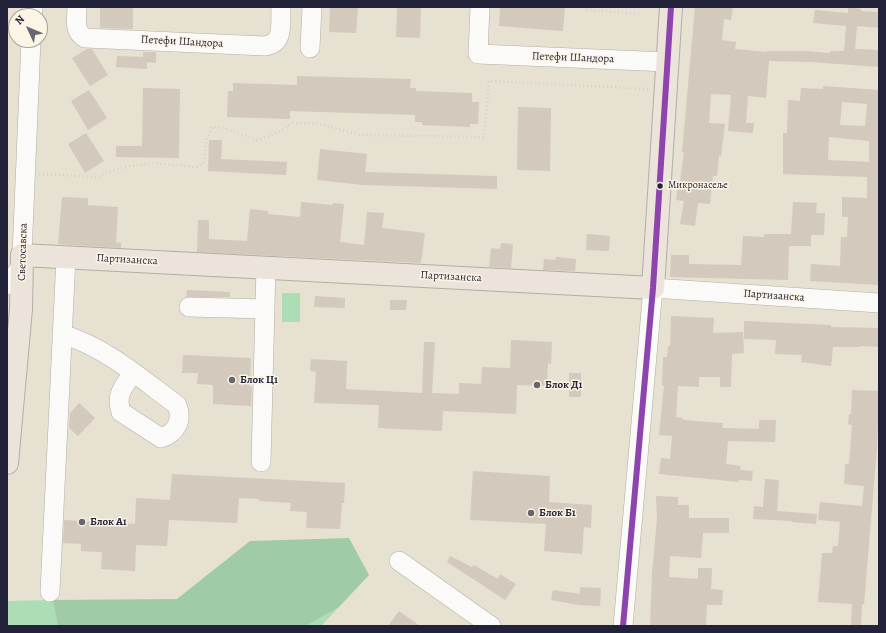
<!DOCTYPE html>
<html>
<head>
<meta charset="utf-8">
<style>
	body { margin:0 }
	#map { position:relative; width:886px; height:633px; overflow:hidden; background:#e6e1d0; font-family:Alegreya,serif }
	canvas { display:block }
	.frame { position:absolute; inset:0; border:8px solid #22223b; pointer-events:none }
	.north { position:absolute; left:8px; top:8px; width:40px; height:40px; box-sizing:border-box; background:#fcf5e5; border:1px solid #a5a1a1; border-radius:50%; rotate:314deg; font-size:11px; font-weight:700; line-height:16px; text-align:center; color:#22223b }
	.north::after { content:''; display:block; margin:auto; width:14px; height:18px; background:#67656f; clip-path:polygon(50% 0,100% 100%,50% 72%,0 100%) }
</style>
</head>
<body>
<div id="map">
<canvas width="886" height="633"></canvas>
<div class="frame"></div>
<div class="north">N</div>
</div>
<script>
const ctx = document.querySelector('canvas').getContext('2d');
ctx.lineJoin = 'round';
function fillPath(path, color) { ctx.fillStyle = color; ctx.fill(path, 'evenodd'); }
function stroke(path, color, width, dash) { ctx.strokeStyle = color; ctx.lineWidth = width; ctx.lineCap = dash ? 'butt' : 'round'; ctx.setLineDash(dash || []); ctx.stroke(path); }
function write(font, color, halo, rows, align = 'center') {
  ctx.font = font + ' Alegreya,serif'; ctx.lineWidth = 3; ctx.setLineDash([]); ctx.textBaseline = 'middle'; ctx.strokeStyle = halo; ctx.fillStyle = color; for (const [text, x, y, turn = 0] of rows) {
    ctx.save(); ctx.translate(x, y); ctx.rotate((+turn || 0) * Math.PI / 180); ctx.textAlign = isNaN(turn) ? turn : align; if (halo) ctx.strokeText(text, 0, 0); ctx.fillText(text, 0, 0); ctx.restore();
  }
}
const green = new Path2D(`
	M282,293h18v29h-18z
	M53,600l5,26h-51v-25z
	M338,608l-17,18h-16z`);
const forest = new Path2D(`
	M349,538l20,37 -31,33 -33,18h-247l-5,-26 124,-1 73,-58z`);
const building = new Path2D(`
	M100,7h33v22l-33,-1z
	M330,7h28l-2,26 -27,-1z
	M397,7h24l-1,31 -24,-1z
	M500,7h65l-2,24 -64,-5z
	M695,7h38l-2,13 -7,-1 -2,21 14,2 -1,7 32,3v-1h36l27,2v-2h14l2,-25 -33,-3 2,-13 33,3v-6l13,2v2l18,1v16l-22,-2 -2,23 24,1v17l-68,-5 -42,-1 -3,37 -18,-2 -2,27h8l-1,10 -25,-2 3,-36 -20,-1 -2,29 16,1 -4,32h-2l-2,20h-4l-3,28 -12,-1 -3,23 -15,-2 4,-23 -8,-1 2,-18h2l4,-30h-2z
	M87,49h5l16,26 -18,11 -18,-28z
	M143,52h13v11l-9,-1v7l-31,-2 1,-11 26,1z
	M297,76l114,3 -1,9h6v3l56,2v9h7l-1,22h-8v3l-48,-2v-3h-7v-7l-125,-4v8l-63,-2 1,-26h5v-8l64,2z
	M823,86l56,4v195l-69,-4 1,-17 29,2 1,-29h6l1,-20h-6v-20l25,1v-21l-84,-3v-41h4l1,-33 12,1 1,-13 22,1zM842,102l25,2 -2,22 -25,-1zM829,137l40,4v21l-41,-2z
	M143,88l37,1 -1,69 -63,-1v-11h26z
	M89,90l18,28 -19,12 -17,-29z
	M518,107l33,1 -1,63 -33,-1z
	M86,133l18,28 -19,12 -17,-29z
	M209,140h13l-1,19 66,3 -1,13 -78,-4z
	M320,149l47,5 -2,18 132,4v13l-134,-4 -46,-5z
	M62,197l26,1v7l30,2 -2,35 5,1v5l-63,-4z
	M301,202l31,3 1,-2 11,1 -4,38 24,3 3,-33 17,1 -2,15 43,5 -4,30 -224,-11 1,-32h11v19l38,2 3,-32 18,2v3l32,3z
	M793,202l24,1 -1,10h9l-1,22h-13v11h-22l-1,34 -118,-3 1,-22h18v9l52,1 2,-29 21,1v-3h27z
	M587,234l23,2 -1,15 -23,-1z
	M501,243l12,1 -2,24 -22,-1 2,-19 9,1z
	M556,257l20,2 -1,12 -32,-1 1,-11 11,1z
	M187,290l43,2v5h-44z
	M315,296l30,2v10l-31,-1z
	M390,300h17l-1,10h-16z
	M671,316l43,2 -1,15 30,-1 1,21 -12,1 -1,33h-11v-10h-21v10l-21,-1 -2,31 7,1v2l40,3 -1,5 37,1v-9h17l-1,22 -47,-1 -2,23 15,2 -1,4 13,1 -1,10 -13,-1v2l-80,-8 2,-16 9,1 2,-23 -13,-1 5,-49 -2,-1 1,-28h4l1,-11h2z
	M744,321l87,4v2l48,1v19l-19,-1v1h-27l-2,19 -30,-4 1,-7 -27,-1 1,-14 -32,-1z
	M511,340l41,2 -1,22 -3,-1 -1,23 -30,-1 -1,29 -73,-3 -1,20 -64,-3 1,-23 -65,-2 2,-31 -6,-1 1,-12 36,2 -1,28 76,4 2,-51h11l-3,51 27,1v-11l22,1 1,-17 28,1z
	M183,355l68,3 -1,29h2l-1,19 -38,-2v-19l-16,-1 1,-11h-16z
	M569,373h12v24h-12z
	M852,390l27,1 -2,57 -13,157 -2,-1 -1,22h-10l1,-22 -34,-2 4,-49h10l1,-7h5l2,-24 -22,-2 2,-18 42,4 2,-20 -20,-2 1,-20h4l3,-39 -4,-1 1,-10h2z
	M79,403l16,15 -17,18 -9,-8 1,-15z
	M473,471l77,5 -1,26 43,3 -1,23 -7,-1 -2,27 -38,-3 2,-27 -76,-4z
	M172,474l173,9 -1,20h-2l-2,26 -34,-1 1,-16 -17,-1 1,-8 -32,-2v-2l-20,-1 -2,25 -68,-3 -2,26 -31,-1 -1,26 -34,-2 1,-17 -21,-1v-7l-18,-1 1,-23 71,4 1,-26 34,2z
	M765,479l14,1 -2,31 40,3 -1,10 -24,-2v-1l-39,-2 1,-13 9,1z
	M656,496l22,1v8h11v13h40v15h-26l-2,25 -31,-2 -1,21 29,2v-11h14l-1,21 12,1 -1,15h-15l-1,21h-56l2,-53 5,-55z
	M450,556l22,11 2,-2 24,14 2,-5 16,10 -11,16 -58,-38z
	M580,587l21,1 -1,18 -21,-1 -28,-5 2,-10 27,4z
	M399,611l21,15h-32z`);
const path = new Path2D(`
	M583,7l5,3 53,4
	M39,174l59,3 21,-9 32,-5 46,4 7,-5 2,-20 6,-15h9l36,13 20,-7 15,-10h25l43,12 124,2 5,-56 161,8`);
const minor = new Path2D(`
	M77,7c0,12 -4,24 8,31l180,8c20,-3 15,-23 16,-39
	M480,7l-2,47 190,8
	M32,16l1,-9
	M310,48l2,-41
	M22,255l9,-215
	M7,285l15,-19
	M189,307l76,2
	M62,334c45,14 78,44 115,71 6,16 -1,28 -16,33l-40,-26c-6,-17 3,-26 12,-39
	M261,462l5,-195
	M399,561l92,65
	M50,592l16,-335
	M623,626l30,-338 226,15`);
const major = new Path2D(`
	M7,463l14,-154 1,-54 631,33 18,-281`);
const bus1 = new Path2D(`
	M623,626l30,-338 18,-281`);
const markers = [
	[660,186,3.5,"#22223b"],
	[232,380,4,"#67656f"],
	[537,385,4,"#67656f"],
	[531,513,4,"#67656f"],
	[82,522,4,"#67656f"]
];
const busNames = [
	["Микронасеље",668,186]
];
const streetNames = [
	["Петефи Шандора",182,42,3],
	["Петефи Шандора",573,58,2],
	["Светосавска",23,252,-88],
	["Партизанска",127,260,3],
	["Партизанска",451,277,3],
	["Партизанска",774,296,4]
];
const poiNames = [
	["Блок Ц1",240,380],
	["Блок Д1",545,385],
	["Блок Б1",539,513],
	["Блок А1",90,522]
];
fillPath(green, '#adddb5');
fillPath(forest, '#a0cba7');
fillPath(building, '#d3c9bc');
stroke(minor, '#b1aea6', 20);
stroke(major, '#b1aea6', 24);
stroke(path, '#d2d1ce', 2.5, [1, 3]);
stroke(minor, '#fbfaf8', 19);
stroke(major, '#ece4db', 22);
stroke(bus1, '#8e44ad', 6);
for (const [x, y, r, color] of markers) { const dot = new Path2D(); dot.arc(x, y, r, 0, 2 * Math.PI); ctx.fillStyle = color; ctx.fill(dot); stroke(dot, '#fcf5e5', 1.5); }
write('10px', '#22223b', '#fcf5e5', busNames, 'left');
write('11px', '#22223b', '#fcf5e5', streetNames);
write('bold 11px', '#22223b', '#fcf5e5', poiNames, 'left');
</script>
</body>
</html>
